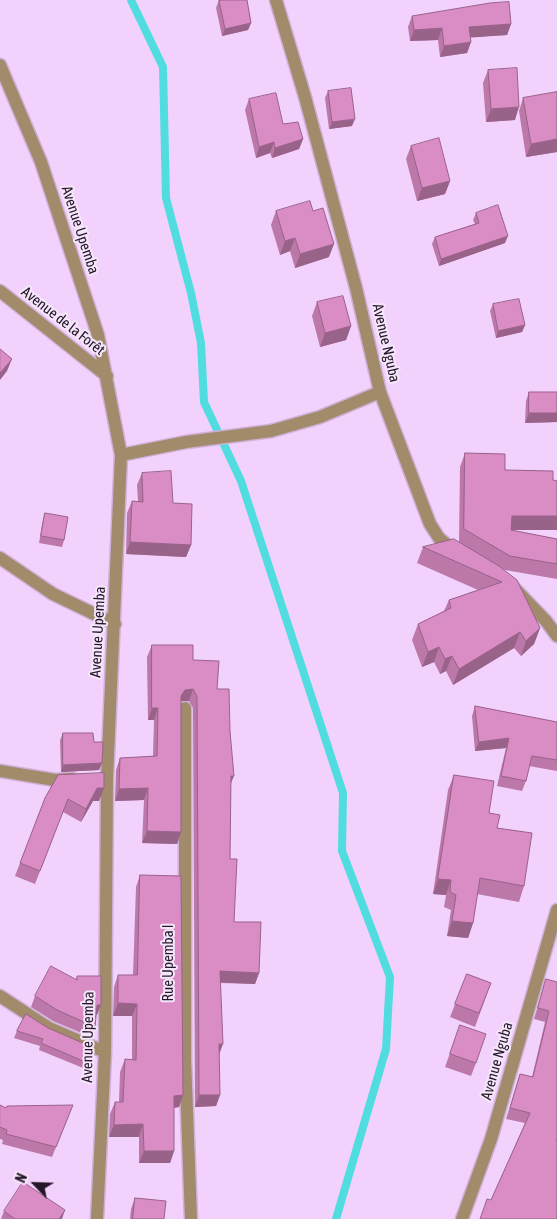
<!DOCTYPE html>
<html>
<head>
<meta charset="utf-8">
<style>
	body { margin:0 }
	#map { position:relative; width:557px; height:1219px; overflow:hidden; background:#f2d2fc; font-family:"Asap Condensed",sans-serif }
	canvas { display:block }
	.north { position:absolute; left:10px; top:1159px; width:50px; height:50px; -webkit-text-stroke:4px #f6e6fb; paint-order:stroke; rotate:294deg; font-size:14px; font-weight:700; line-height:20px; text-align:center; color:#251629 }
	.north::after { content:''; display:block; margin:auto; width:18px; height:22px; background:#251629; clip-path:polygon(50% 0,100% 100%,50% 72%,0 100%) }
</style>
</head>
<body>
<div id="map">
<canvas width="557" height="1219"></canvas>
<div class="north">N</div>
</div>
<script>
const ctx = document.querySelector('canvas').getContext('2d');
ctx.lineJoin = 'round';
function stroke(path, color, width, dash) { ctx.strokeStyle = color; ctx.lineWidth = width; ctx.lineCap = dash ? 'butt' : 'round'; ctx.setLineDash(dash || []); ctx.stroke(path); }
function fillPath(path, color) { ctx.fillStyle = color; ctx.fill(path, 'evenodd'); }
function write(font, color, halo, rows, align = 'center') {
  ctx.font = font + ' "Asap Condensed",sans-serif'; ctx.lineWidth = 4; ctx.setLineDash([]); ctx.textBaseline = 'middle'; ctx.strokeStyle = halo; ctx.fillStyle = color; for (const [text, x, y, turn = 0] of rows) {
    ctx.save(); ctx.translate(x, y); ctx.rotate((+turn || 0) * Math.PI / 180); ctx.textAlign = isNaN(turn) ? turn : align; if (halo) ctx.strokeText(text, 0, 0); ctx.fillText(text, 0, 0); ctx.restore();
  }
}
const stream = new Path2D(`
	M131,0l32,67 3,131 25,95 10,50 3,59 37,79 102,312 -1,58 48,126 -4,72 -50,170`);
const street = new Path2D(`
	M276,0l29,97 51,191 24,104 50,132 9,14 18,15
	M0,65l41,97 57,173 23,120 -14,323 -2,274 -8,167
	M0,291l107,85
	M121,455l65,-13 85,-11 49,-14 60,-25
	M0,558l53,36 62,30
	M514,588l32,33 11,15
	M185,708v351l6,160
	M0,771l55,9 17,-1
	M0,996l49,32 56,24
	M462,1219l29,-80 66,-229`);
const wall = new Path2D(`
	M219,0h28l4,23 -3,7 -26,6 -6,-28z
	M412,16l99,8 -4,11 -37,2 1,5 -4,11 -27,4 -2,-17 -28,1 -2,-14z
	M488,70l27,50 -29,2 -3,-39z
	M328,91l24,35 -23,3 -4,-31z
	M557,92v60l-31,5 -7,-46 4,-13z
	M249,99l54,40 -4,10 -27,9 -2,-5 -14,5 -11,-48z
	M411,146l39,35 -5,13 -28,7 -11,-42z
	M276,211h37l16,46 -34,11 -5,-17 -10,4 -9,-30z
	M476,213l29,30 -66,23 -7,-22 3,-7 40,-13 -2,-4z
	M317,302l34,24 -5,14 -26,7 -8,-31z
	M493,304l32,21 -3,7 -26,6 -6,-27z
	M529,392h28v30l-32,1 1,-22z
	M465,453l40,17 52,11v49h-46l46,9v40l-52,-9 -3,-2 38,60 -6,16 -13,12 -7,-8 -61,37 -7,-14 -6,3 -6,-12 -12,5 -10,-27 6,-16 26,-13 5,-11 29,-10 -61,-27 6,-16 36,-5 1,-75z
	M142,473l31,30 18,42 -5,12 -60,-3 1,-41 5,-12h6l-1,-16z
	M45,513l19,27 -2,7 -23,-4 4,-23z
	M152,645l41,15 24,29 14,95 -1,75 4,63 25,51 -4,11 -35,-1 -1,72 1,40 -4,11 -21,1 -2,-399 -4,-7h-8v131l-4,12 -35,-1 2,-43 -29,1 1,-31 4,-12 33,-2 1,-36h-6l-1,-63z
	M475,706l82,16v49l-28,-5 -3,15 -4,10 -25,-5 9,-38 -31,3 -3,-35z
	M63,733l31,9 8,21 -3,7 -38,2 -1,-32z
	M58,775l41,26h-6l-12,21 -18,-10 -28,72 -20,-8 30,-78z
	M454,775l35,38 8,15 27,58 -5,16 -42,-8 -4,29 -5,15 -21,-2 4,-26 -7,-3 2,-12 -13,-1 15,-104z
	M140,875l43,220 -4,12 -5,1v43l-4,12h-31v-26h-30l1,-23 5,-12h4l1,-30 5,-13 7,1v-44h-19l1,-29 4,-12h15l3,-88z
	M467,974l24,9 -16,44 -25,-10z
	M77,976l20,39h-1l-1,12 -4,10 -38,-16 -22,-14 4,-11 41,-17z
	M546,979l11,159 -66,62 34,-77 -19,-4 14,-45 12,3 13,-55 -11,-3z
	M26,1014l64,50 -2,6 -49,-20 1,-4 -26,-8 3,-7z
	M460,1025l16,38 -5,13 -26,-9z
	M0,1105l6,3 63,7 -17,42 -50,-13 1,-4 -3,-1z
	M135,1198l29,21h-34l1,-10z
	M4,1211l55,8h-58z`);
const shadedWall = new Path2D(`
	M251,23l-3,7 -26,6 3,-7z
	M511,24l-4,11 -42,3 4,-11z
	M442,28l-4,12 -28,1 4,-11z
	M471,42l-4,11 -27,4 4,-11z
	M519,107l-4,13 -29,2 5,-13z
	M355,119l-3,7 -23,3 3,-7z
	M303,139l-4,10 -27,9 3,-10z
	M557,139v13l-31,5 5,-13z
	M274,142l-4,11 -14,5 3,-11z
	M450,181l-5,13 -28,7 5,-13z
	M508,236l-3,7 -66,23 2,-7z
	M295,238l-5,13 -10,4 5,-14z
	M334,244l-5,13 -34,11 5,-14z
	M525,325l-3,7 -26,6 2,-7z
	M351,326l-5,14 -26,7 5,-14z
	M12,359l-5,12 -7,9v-7z
	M529,413h28v9l-32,1z
	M512,516h45v14h-50z
	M130,542l61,3 -5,12 -60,-3z
	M540,628l-6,16 -13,12 5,-15z
	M520,632l-6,16 -61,37 6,-16z
	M439,647l-5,15 -12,5 6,-15z
	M452,656l-6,15 -6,3 5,-15z
	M193,689l-4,12h-8v-5l4,-6z
	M152,708h6l-4,12h-6z
	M509,738l-3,10 -31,3 4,-9z
	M102,763l-3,7 -38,2 2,-7z
	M231,776h3l-5,12z
	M97,788h7l-5,13h-6l-12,21 5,-13z
	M148,788l-4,12 -29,1 4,-12z
	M147,831l34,1 -4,12 -35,-1z
	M438,879l13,1 -5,15 -13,-1z
	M452,921l21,2 -5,15 -21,-2z
	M220,971l39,2 -4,11 -40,-2z
	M118,1003l19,1 -5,12h-19z
	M97,1005h4l-4,10h-4z
	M219,1044h4l-4,11z
	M183,1095l-4,12 -10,1 5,-12z
	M199,1095h21l-4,11 -21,1z
	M143,1124l-4,13h-30l5,-12z
	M144,1151h30l-4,12h-31z
	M65,1210l-3,9h-3z`);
const building = new Path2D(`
	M222,0h25l4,23 -26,6 -6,-28z
	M509,2l2,22 -42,3 2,15 -27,4 -2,-18 -28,2 -2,-14 78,-13z
	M517,68l2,39 -28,2 -3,-39z
	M351,88l4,31 -23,3 -4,-31z
	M557,92v47l-26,5 -8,-46z
	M276,93l7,31 15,-2 5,17 -28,9 -1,-6 -15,5 -10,-48z
	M439,138l11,43 -28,7 -11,-42z
	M310,201l3,10 10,-3 11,36 -34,10 -5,-16 -10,3 -9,-30z
	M498,205l10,31 -67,23 -6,-22 44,-14 -3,-10z
	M343,296l8,30 -26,7 -8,-31z
	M519,299l6,26 -27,6 -5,-27z
	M0,349l12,10 -12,14z
	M529,392h28v21h-28z
	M465,453l40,1v16l48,1v9l4,1v35h-45l-1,14 46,9v25l-47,-8 -46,-27z
	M171,471l2,32 19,1 -1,41 -61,-3 2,-41 11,1 -1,-29z
	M45,513l23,4 -4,23 -23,-4z
	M454,539l45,27 18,14 23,48 -14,13 -6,-9 -61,37 -7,-13 -7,3 -6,-12 -11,5 -10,-28 33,-16 -2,-8 53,-18 -79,-35z
	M152,645h41v15l26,1 -2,28h12l1,42 4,45h-3l-1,83h7l-3,63h27l-2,51 -39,-2 3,73h-4l1,51h-21l-2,-399 -4,-7 -8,1 -4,6v136l-34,-1 1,-43 -29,1 1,-31 37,-2 1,-48h-6z
	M475,706l82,16v38l-25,-4 -6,25 -25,-5 8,-38 -30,4z
	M63,733h30l1,9h9l-1,21 -39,2z
	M104,773v15h-7l-11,21 -18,-10 -28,72 -20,-8 25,-65 13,-23z
	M454,775l40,6 -5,32 11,2 -3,13 35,5 -8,53 -44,-8 -7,45 -21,-2 4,-26 -6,-3 1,-12 -13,-1z
	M140,875l41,1 2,219 -9,1v55h-30l-1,-27 -29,1 1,-23h8l2,-43 11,1 1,-56 -19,-1v-28h19z
	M51,966l26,14v-4h24v29h-4l-2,22 -38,-17 -22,-14z
	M467,974l24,9 -12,30 -24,-9z
	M546,979l11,3v156l-1,3 1,1v77h-77l7,-20 4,1 39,-87 -20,-5 10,-34 13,3 16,-66 -11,-3z
	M26,1014l22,14 44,19 -2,17 -49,-21 2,-4 -26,-8z
	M460,1025l26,9 -10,29 -26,-9z
	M0,1105l6,3 1,-2 66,-1 -17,42 -50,-13 1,-4 -7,-3z
	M23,1182l42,28 -6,9h-44l-11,-8z
	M135,1198l31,3 -2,18h-31z`);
const streetNames = [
	["Avenue Upemba",80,230,72],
	["Avenue de la Forêt",63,321,38],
	["Avenue Nguba",386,343,77],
	["Avenue Upemba",98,632,-87],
	["Rue Upemba I",168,963,-90],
	["Avenue Upemba",88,1037,-89],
	["Avenue Nguba",497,1061,-74]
];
stroke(stream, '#51dce0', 8);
stroke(street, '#cdb0d6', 15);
stroke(street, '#a18b6a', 12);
fillPath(wall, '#bb78a9');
fillPath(shadedWall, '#996289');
fillPath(building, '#da8cc4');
stroke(building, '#996289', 1);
write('15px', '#251629', '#f6e6fb', streetNames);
</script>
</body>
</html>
